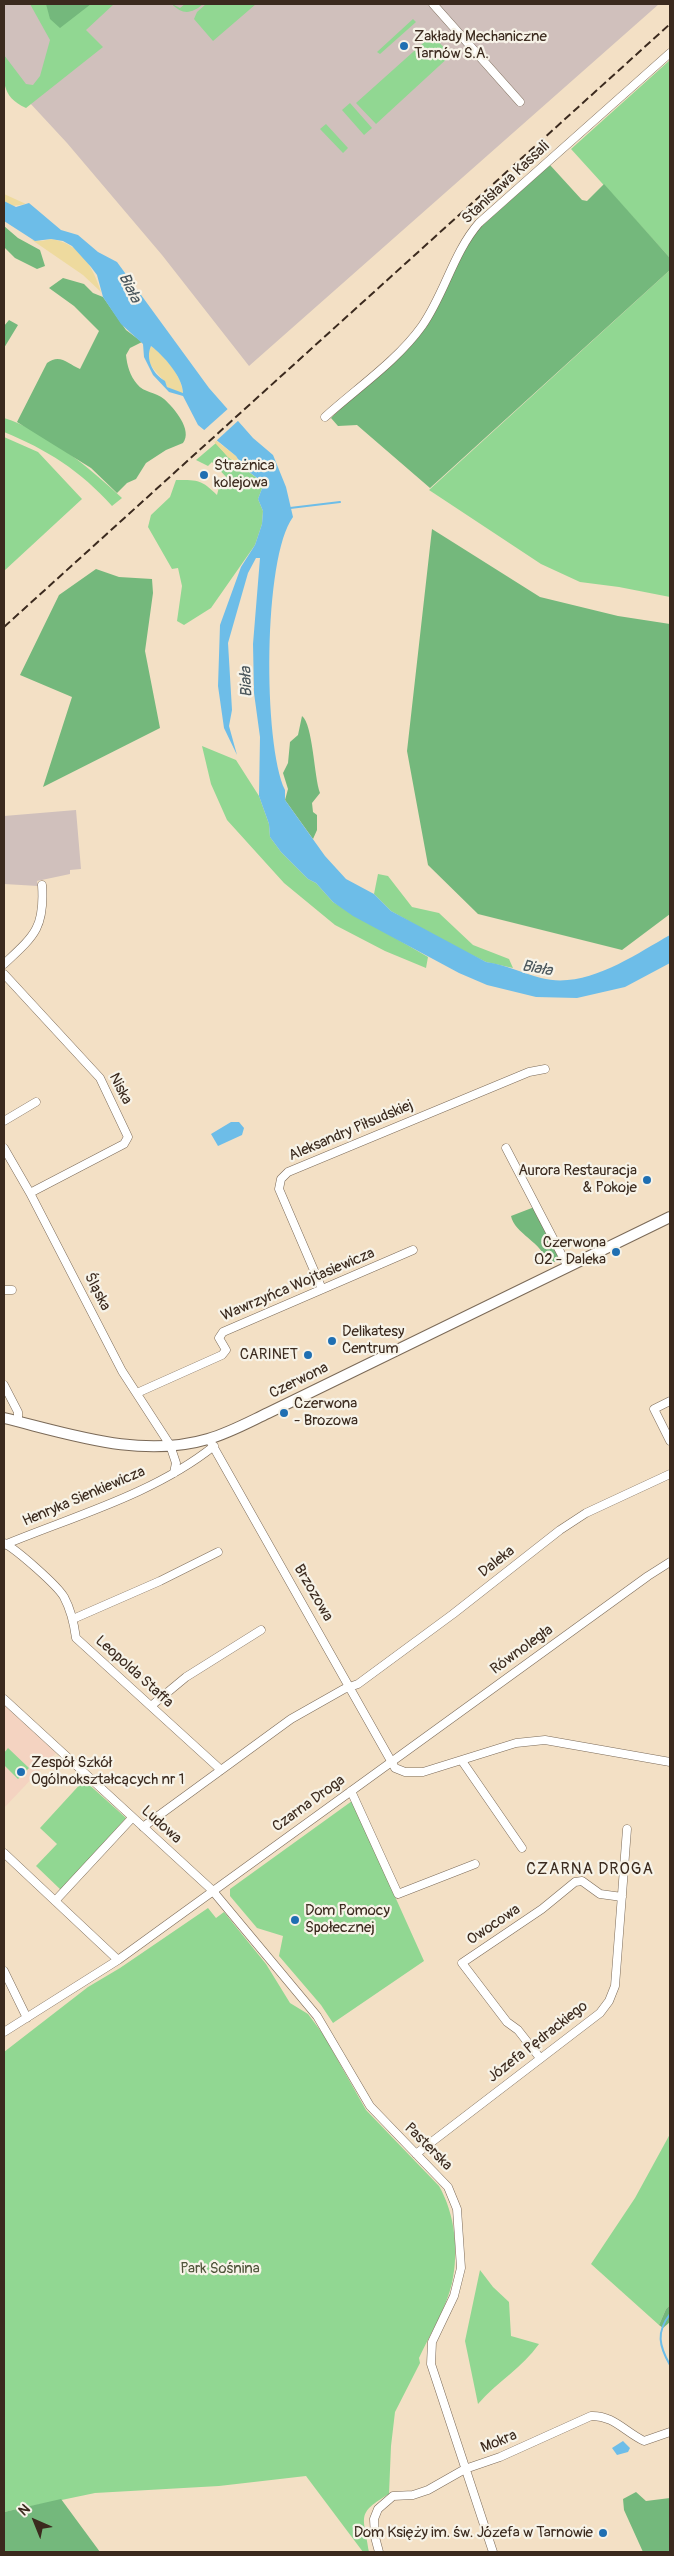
<!DOCTYPE html>
<html>
<head>
<meta charset="utf-8">
<style>
	body { margin:0 }
	#map { position:relative; width:674px; height:2556px; overflow:hidden; background:#f3e0c5; font-family:Pangolin,sans-serif }
	canvas { display:block }
	.frame { position:absolute; inset:0; border:5px solid #3b2a1e; pointer-events:none }
	.north { position:absolute; left:10px; top:2496px; width:50px; height:50px; -webkit-text-stroke:4px #f7f3e8; paint-order:stroke; rotate:316deg; font-size:14px; font-weight:700; line-height:20px; text-align:center; color:#3b2a1e }
	.north::after { content:''; display:block; margin:auto; width:18px; height:22px; background:#3b2a1e; clip-path:polygon(50% 0,100% 100%,50% 72%,0 100%) }
</style>
</head>
<body>
<div id="map">
<canvas width="674" height="2556"></canvas>
<div class="frame"></div>
<div class="north">N</div>
</div>
<script>
const ctx = document.querySelector('canvas').getContext('2d');
ctx.lineJoin = 'round';
function fillPath(path, color) { ctx.fillStyle = color; ctx.fill(path, 'evenodd'); }
function stroke(path, color, width, dash) { ctx.strokeStyle = color; ctx.lineWidth = width; ctx.lineCap = dash ? 'butt' : 'round'; ctx.setLineDash(dash || []); ctx.stroke(path); }
function write(font, color, halo, rows, align = 'center') {
  ctx.font = font + ' Pangolin,sans-serif'; ctx.lineWidth = 4.5; ctx.setLineDash([]); ctx.textBaseline = 'middle'; ctx.strokeStyle = halo; ctx.fillStyle = color; for (const [text, x, y, turn = 0] of rows) {
    ctx.save(); ctx.translate(x, y); ctx.rotate((+turn || 0) * Math.PI / 180); ctx.textAlign = isNaN(turn) ? turn : align; if (halo) ctx.strokeText(text, 0, 0); ctx.fillText(text, 0, 0); ctx.restore();
  }
}
const built = new Path2D(`
	M4,1705l52,48 -52,55z`);
const industrial = new Path2D(`
	M4,4h655l-410,362 -87,-111 -95,-112 -63,-68z
	M76,810l5,59 -11,1v4l-33,7 1,5 -34,-2v-68z`);
const green = new Path2D(`
	M30,4h84l-28,26 17,17 -77,61c-26,-12 -22,-28 -22,-53l22,29 7,1 7,-9 10,-36z
	M172,4l8,4 5,-4h18c-11,10 -21,11 -31,0z
	M206,4h50l-43,37 -19,-22 3,-7z
	M413,19l3,3 -36,32 -3,-2z
	M432,35l19,20 -75,69 -20,-21z
	M670,60v198l-99,-109z
	M350,103l22,25 -8,7 -22,-25z
	M326,124l22,24 -5,5 -23,-24z
	M670,270v327l-51,-10 -39,-5 -39,-18 -112,-74z
	M4,418c40,12 87,51 118,80l-10,8c-31,-35 -66,-57 -108,-74z
	M4,437l34,15 44,47 -78,72z
	M216,443l12,14 29,21 6,8 -5,13 5,12 -1,13 -7,21 -44,63 -27,17 -7,-4 5,-35 -4,-18 -6,1 -24,-42 3,-12 19,-18 6,-17c24,0 25,0 41,15l2,-8 9,-8 -16,-17 -4,4 -12,-6z
	M202,746l34,14 23,36 10,28 1,13 11,15 27,27 8,4 17,19 95,55 -2,11 -41,-17 -50,-26 -51,-42 -57,-63 -16,-36z
	M378,874l10,2 24,31 27,6 34,32 36,14 4,9 -27,-6 -37,-18 -58,-33 -17,-17z
	M8,1748l21,20 -11,11 -14,-14v-12z
	M84,1780l42,38 -65,72 -25,-24 21,-22 -17,-16z
	M352,1801l72,160 -91,62 -12,-18 -42,-49 4,-20 -26,-8 -27,-32v-7z
	M208,1908l8,10 8,-6 42,52 24,39 18,11 15,20 43,76 73,76c16,28 20,65 13,97 -6,26 -22,51 -33,75l1,5 -25,49 -4,34 -2,48c-34,20 -25,22 -20,58h-6l-57,-76 -87,10 -124,7 -91,19v-460l84,-65 32,-19z
	M670,2134v171l-4,4 -7,16 -68,-61 44,-66z
	M480,2270l13,17 16,15 2,34 28,8c-17,24 -41,37 -61,60l-13,-63z`);
const forest = new Path2D(`
	M46,4h45l-31,24 -10,-9z
	M550,165l32,35 5,1 17,-17 66,74v12l-240,218 -73,-63 -19,1 -7,-8 84,-79 57,-104z
	M4,226l14,12 22,12 5,16 -8,3 -22,-11 -11,-11z
	M63,278l21,6 9,9 10,4 23,33 16,12 -12,6 -4,7c1,10 4,21 11,29 7,9 19,8 27,15 10,9 29,31 19,44l-17,7 -20,13 -10,16 -9,4 -10,10 -26,-25 -74,-46 30,-59c13,-10 21,1 33,6l19,-38 -25,-25 -25,-18z
	M9,320l9,5 -14,23v-22z
	M432,529l108,68 78,19 52,8v290l-48,36 -144,-36 -50,-49 -21,-114z
	M96,569l23,8 33,2 1,14 -8,58 15,77 -117,59 29,-90 -52,-22 39,-80z
	M302,716c11,8 12,61 18,77l-8,10 1,9 4,3v15l-4,9 -28,-39 3,-11 -5,-16 5,-10 2,-21 8,-7z
	M537,1206l25,52 -6,4h-9c-4,-19 -33,-29 -36,-46z
	M670,2305v17l-7,6 -4,-3 7,-16z
	M636,2492l10,9 24,-3v54h-27l-19,-42 -1,-11z
	M61,2499l39,53h-96v-40z`);
const sand = new Path2D(`
	M4,194l22,10 -13,2 -9,-5z
	M51,239c29,4 42,28 50,53l-18,-17 -51,-35 10,1z
	M151,346c13,9 32,31 32,48l-16,-7c-3,-12 -27,-22 -16,-41z
	M204,431l32,25 8,12 -16,-11z`);
const water = new Path2D(`
	M4,201l12,6 13,-4 32,27 17,5 20,17 19,10 92,126 44,50 20,17 13,32 7,30c-30,40 -30,227 -8,273v10l40,56 21,23 28,15 17,17 95,51c20,3 36,11 55,16 45,12 93,-23 129,-43v28l-45,24 -48,11 -41,-1 -49,-12 -28,-12 -106,-57 -20,-14 -17,-19 -8,-4 -27,-27 -11,-15 -1,-13 -10,-28 1,-59 -6,-44 -1,-49 7,-86h-4l-8,15 -20,70 4,67 -3,16 8,29 -13,-27 -6,-42 2,-61 21,-58 14,-22 7,-21 1,-13 -5,-12 5,-13 -6,-8 -13,-10 -8,-12 -38,-31 -15,-29 -14,-4 -16,-17 -9,-18 -1,-13 -22,-20 -18,-27 -6,-22 -6,-8 -19,-21 -9,-5 -12,-2 -16,2 -31,-20zM151,346c12,9 32,31 32,47l-16,-6 -2,-6c-12,-7 -20,-22 -14,-35z
	M231,1122h8l5,6 -2,7 -24,11 -7,-12z
	M623,2441l7,7 -2,4 -11,3 -5,-7z`);
const pier = new Path2D(`
	M230,407l10,12 -25,23 -13,-10z`);
const stream = new Path2D(`
	M290,508l50,-6
	M670,2314c-14,18 -11,32 0,51`);
const street = new Path2D(`
	M433,4l87,98
	M325,417c32,-29 72,-56 97,-91 23,-33 31,-73 57,-103l191,-170
	M4,964c30,-28 41,-36 38,-79
	M4,974l96,104 28,59 -4,7 -94,49
	M4,1121l32,-19
	M4,1148l26,45 92,178 48,74 6,18 -2,10
	M506,1148l62,119
	M322,1289l-43,-100 2,-10 7,-7 241,-100 16,-3
	M4,1290h8
	M4,1385l14,27v10
	M137,1393l85,-38 4,-5 -7,-12 4,-6 190,-82
	M670,1401l-16,8 16,32
	M209,1439l186,329 10,4h18l93,-29 29,-3 125,22
	M4,1543c13,7 53,42 60,54 7,13 10,26 12,41l145,132
	M4,1545c70,-29 150,-51 210,-99
	M73,1619l87,-38 58,-29
	M4,1699l208,191 105,126 53,90 78,81 9,22 4,59 -7,28 -22,46 -1,22 62,188
	M151,1706l35,-29 75,-47
	M462,1761l60,87
	M351,1791l47,103 77,-30
	M143,1827l148,-108 53,-30 14,-5 95,-70 107,-84 26,-17 84,-39
	M4,1853l114,107
	M55,1901l77,-83
	M4,1971l23,47
	M4,2032l114,-72 530,-384 22,-14
	M540,2058l-22,-28 -11,-8 -45,-59 80,-54 33,-27 7,-1 18,13 22,3
	M416,2154l184,-141 9,-12 6,-15 12,-157
	M379,2552l-4,-15 -1,-18 4,-10 15,-13 20,-1 15,-5 37,-21 35,-12 91,-41c22,-1 34,16 53,25l26,-9`);
const secondary = new Path2D(`
	M4,1418c66,16 137,41 204,21 21,-6 41,-17 60,-26l402,-196`);
const rail = new Path2D(`
	M4,627l666,-603`);
const markers = [
	[404,46,5,"#1f6fb2"],
	[204,475,5,"#1f6fb2"],
	[647,1180,5,"#1f6fb2"],
	[616,1252,5,"#1f6fb2"],
	[332,1341,5,"#1f6fb2"],
	[308,1355,5,"#1f6fb2"],
	[284,1413,5,"#1f6fb2"],
	[21,1772,5,"#1f6fb2"],
	[295,1920,5,"#1f6fb2"],
	[603,2533,5,"#1f6fb2"]
];
const poiNames = [
	["Zakłady Mechaniczne",414,37],
	["Tarnów S.A.",414,54],
	["Strażnica",214,466],
	["kolejowa",214,483],
	["Aurora Restauracja",637,1171,"right"],
	["& Pokoje",637,1188,"right"],
	["Czerwona",606,1243,"right"],
	["02 - Daleka",606,1260,"right"],
	["Delikatesy",342,1332],
	["Centrum",342,1349],
	["CARINET",298,1355,"right"],
	["Czerwona",294,1404],
	["- Brozowa",294,1421],
	["Zespół Szkół",31,1763],
	["Ogólnokształcących nr 1",31,1780],
	["Dom Pomocy",305,1911],
	["Społecznej",305,1928],
	["Dom Księży im. św. Józefa w Tarnowie",593,2533,"right"]
];
const streetNames = [
	["Stanisława Kassali",506,183,-43],
	["Niska",120,1089,63],
	["Aleksandry Piłsudskiej",351,1131,-23],
	["Wawrzyńca Wojtasiewicza",298,1285,-23],
	["Śląska",97,1292,63],
	["Czerwona",299,1381,-26],
	["Henryka Sienkiewicza",84,1497,-23],
	["Daleka",497,1562,-38],
	["Brzozowa",313,1593,60],
	["Równoległa",522,1650,-36],
	["Leopolda Staffa",134,1672,42],
	["Czarna Droga",309,1804,-36],
	["Ludowa",161,1825,42],
	["Owocowa",494,1925,-34],
	["Józefa Pędrackiego",538,2042,-38],
	["Pasterska",428,2147,45],
	["Mokra",499,2442,-22]
];
const parkNames = [
	["Park Sośnina",220,2269]
];
const waterNames = [
	["Biała",129,288,64],
	["Biała",247,682,-92],
	["Biała",537,969,10]
];
const neighbourhoodNames = [
	["CZARNA DROGA",590,1870]
];
fillPath(built, '#f4d3c1');
fillPath(industrial, '#d0c0bc');
fillPath(green, '#91d792');
fillPath(forest, '#74b87c');
fillPath(sand, '#eeda9e');
fillPath(water, '#6dbde8');
fillPath(pier, '#f3e0c5');
stroke(stream, '#6dbde8', 2);
stroke(street, '#7b6a58', 9);
stroke(secondary, '#7b6a58', 12);
stroke(street, '#fff', 8);
stroke(secondary, '#fff', 10);
stroke(rail, '#3b2a1e', 2, [8, 4]);
for (const [x, y, r, color] of markers) { const dot = new Path2D(); dot.arc(x, y, r, 0, 2 * Math.PI); ctx.fillStyle = color; ctx.fill(dot); stroke(dot, '#f7f3e8', 2); }
write('15px', '#3b2a1e', '#f7f3e8', poiNames, 'left');
write('15px', '#3b2a1e', '#f7f3e8', streetNames);
write('15px', '#50553b', '#f7f3e8', parkNames);
write('italic 16px', '#4a565b', '#f7f3e8', waterNames);
ctx.letterSpacing = '1px';
write('16px', '#3b2a1e', '#f7f3e8', neighbourhoodNames);
ctx.letterSpacing = '0px';
</script>
</body>
</html>
